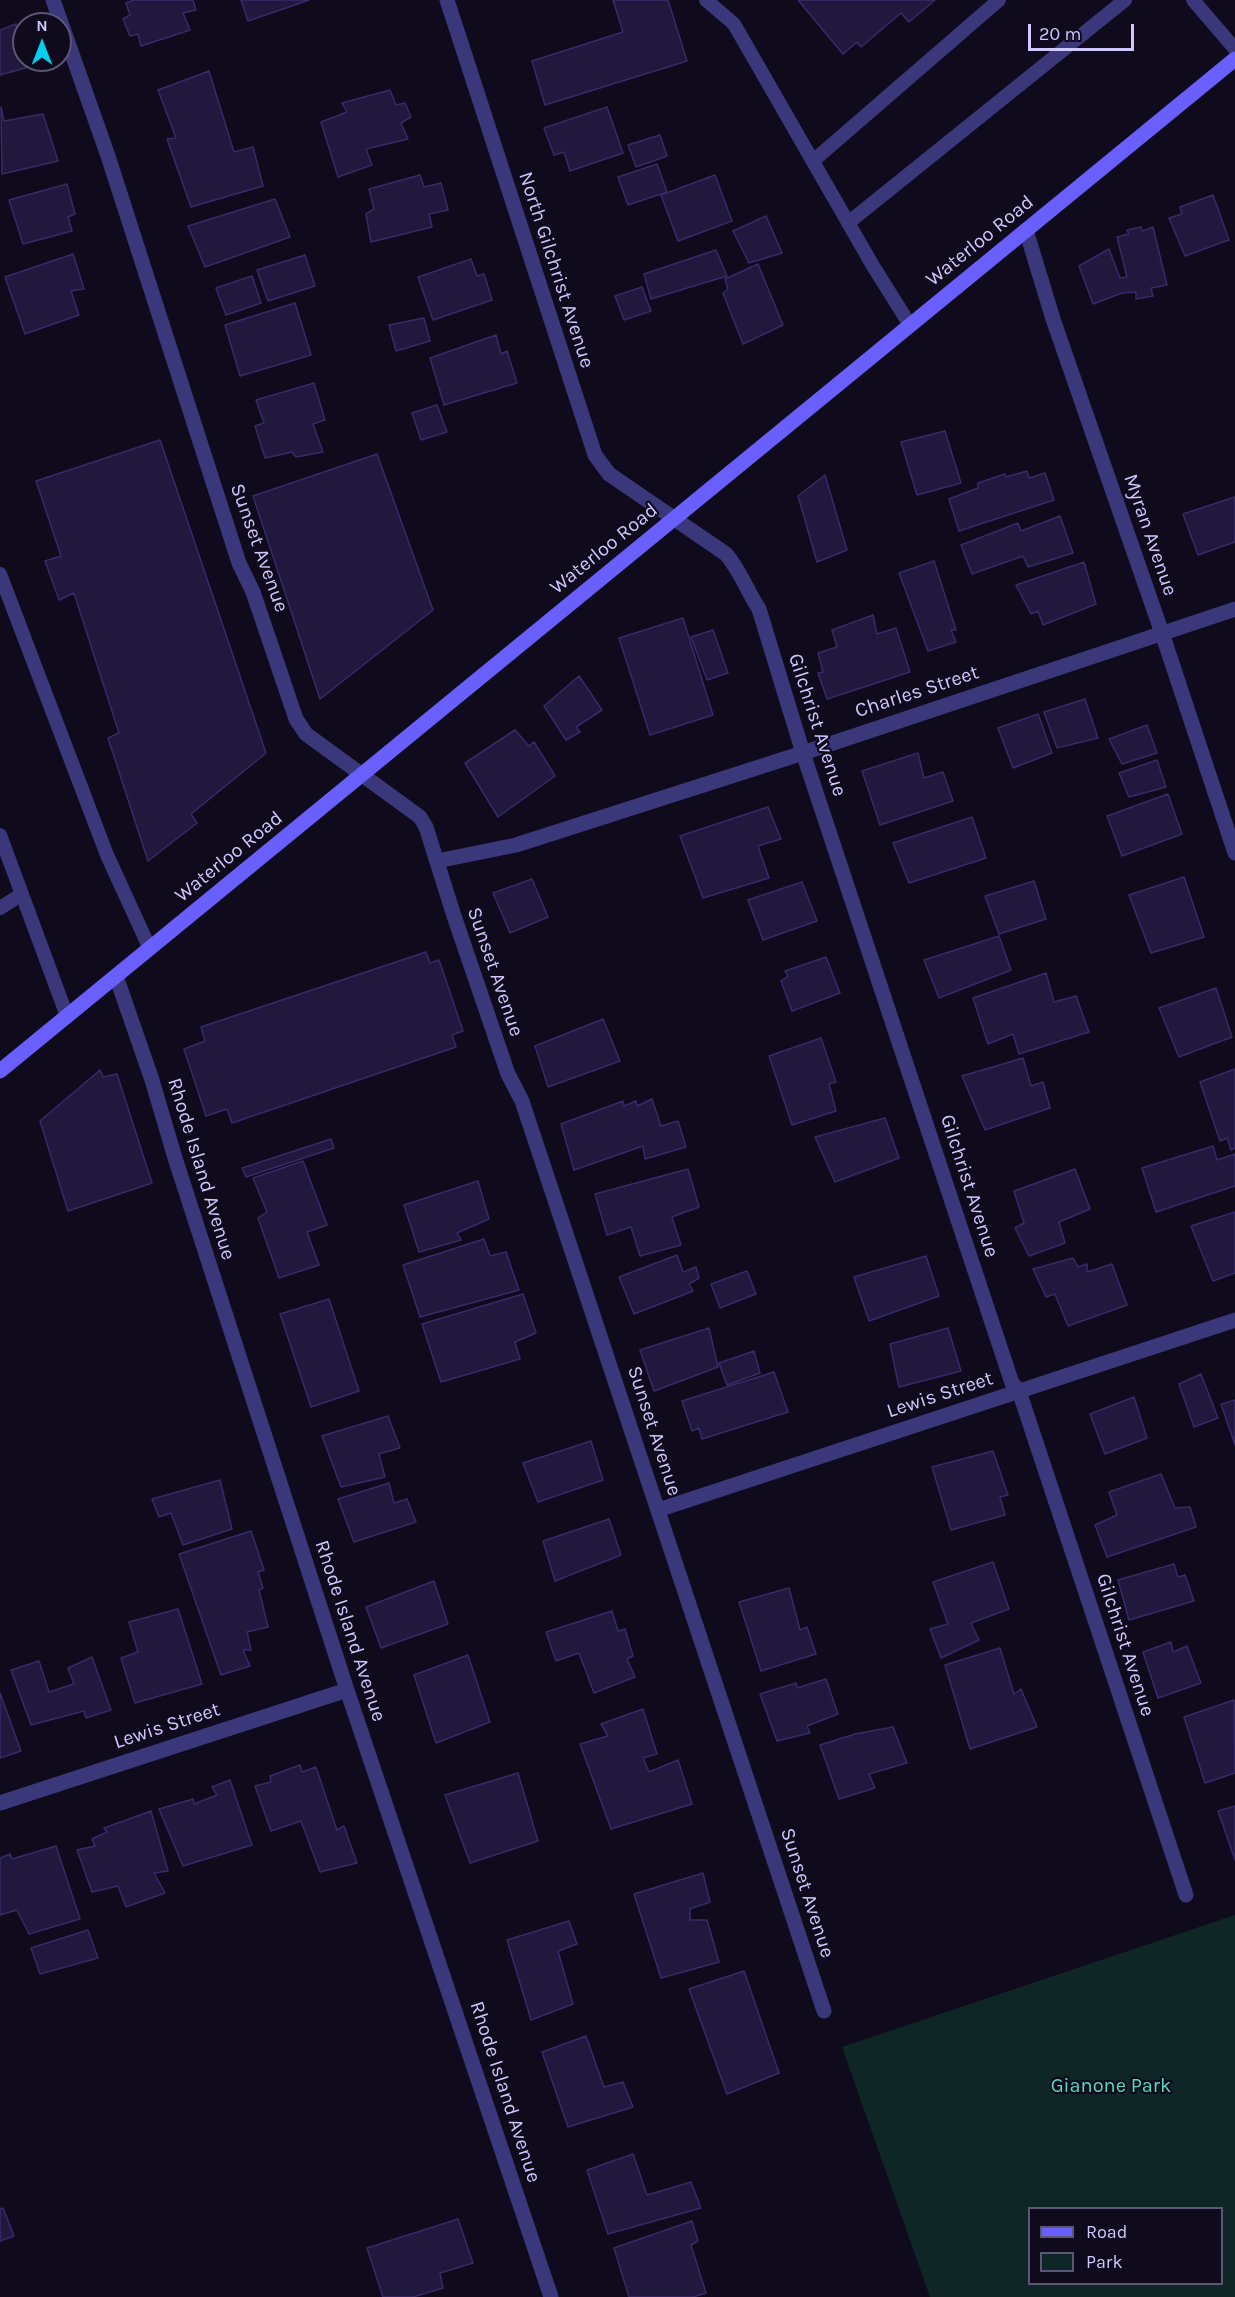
<!DOCTYPE html>
<html>
<head>
<meta charset="utf-8">
<style>
	body { margin:0 }
	#map { position:relative; width:1235px; height:2297px; overflow:hidden; background:#0f0b1c; font-family:Karla,sans-serif }
	canvas { display:block }
	.legend { position:absolute; left:1028px; top:2207px; width:195px; height:78px; box-sizing:border-box; background:#0f0b1c; border:2px solid #5c5676; margin:0; padding:8px 10px; list-style:none; font-size:18px; color:#cfc7fe }
	.legend li { display:flex; align-items:center; gap:12px; height:30px }
	.legend b { width:30px; border:2px solid #5c5676 }
	.north { position:absolute; left:12px; top:12px; width:60px; height:60px; box-sizing:border-box; background:#0f0b1c; border:2px solid #5c5676; border-radius:50%; rotate:0deg; font-size:16px; font-weight:700; line-height:24px; text-align:center; color:#cfc7fe }
	.north::after { content:''; display:block; margin:auto; width:21px; height:27px; background:#03d0ef; clip-path:polygon(50% 0,100% 100%,50% 72%,0 100%) }
	.scale { position:absolute; left:1028px; top:24px; width:106px; height:27px; box-sizing:border-box; border:3px solid #cfc7fe; border-top:0; padding-left:8px; font-size:18px; line-height:21px; white-space:nowrap; color:#cfc7fe; -webkit-text-stroke:4px #0f0b1c; paint-order:stroke }
</style>
</head>
<body>
<div id="map">
<canvas width="1235" height="2297"></canvas>
<ul class="legend">
<li><b style="height:8px;background:#685ffd"></b>Road</li>
<li><b style="height:16px;background:#0f2626"></b>Park</li>
</ul>
<div class="north">N</div>
<div class="scale">20 m</div>
</div>
<script>
const ctx = document.querySelector('canvas').getContext('2d');
ctx.lineJoin = 'round';
function fillPath(path, color) { ctx.fillStyle = color; ctx.fill(path, 'evenodd'); }
function stroke(path, color, width, dash) { ctx.strokeStyle = color; ctx.lineWidth = width; ctx.lineCap = dash ? 'butt' : 'round'; ctx.setLineDash(dash || []); ctx.stroke(path); }
function write(font, color, halo, rows, align = 'center') {
  ctx.font = font + ' Karla,sans-serif'; ctx.lineWidth = 4.5; ctx.setLineDash([]); ctx.textBaseline = 'middle'; ctx.strokeStyle = halo; ctx.fillStyle = color; for (const [text, x, y, turn = 0] of rows) {
    ctx.save(); ctx.translate(x, y); ctx.rotate((+turn || 0) * Math.PI / 180); ctx.textAlign = isNaN(turn) ? turn : align; if (halo) ctx.strokeText(text, 0, 0); ctx.fillText(text, 0, 0); ctx.restore();
  }
}
const green = new Path2D(`
	M1235,1915v382h-305l-88,-250zM1030,2208h192v76h-192z`);
const building = new Path2D(`
	M134,0h59l3,10 -13,3 7,17 -49,16 -3,-12 -8,2 -7,-17 7,-4 -4,-12z
	M241,0h68l-61,21z
	M613,0h55l19,61 -142,44 -13,-44 91,-29z
	M798,0h137l-26,22 -8,-9 -40,34 -4,-5 -14,12z
	M16,24l8,22v14h5l3,6 -32,9v-45z
	M209,71l25,81 19,-5 10,39 -72,21 -24,-68 9,-1 -18,-48z
	M390,90l6,15 9,-2 6,14 -10,6 7,16 -42,10 6,16 -34,12 -17,-55 26,-10 -5,-9z
	M1,107l3,14 39,-7 15,47 -56,13z
	M607,107l16,46 -53,18 -6,-19 -10,3 -10,-27z
	M660,135l7,21 -31,11 -8,-22z
	M657,164l10,28 -39,13 -10,-28z
	M420,175l4,12 17,-4 7,27 -19,4 3,13 -61,15 -5,-28 8,-5 -5,-20z
	M715,175l17,46 -54,20 -17,-46z
	M67,184l8,30 -7,3 4,14 -49,13 -14,-44z
	M1213,195l16,45 -44,16 -16,-38 13,-4 -2,-7z
	M275,199l15,38 -85,30 -17,-41z
	M766,216l16,37 -33,10 -16,-32z
	M1141,227l1,4 11,-4 14,58 -16,3 2,8 -17,3v-7l-14,1 -29,11 -14,-38 30,-17 11,29 7,-1 -10,-40 12,-3 -2,-4z
	M716,250l11,26 -76,23 -7,-25z
	M73,254l11,35 -13,2 8,24 -54,19 -20,-57z
	M305,255l10,31 -47,15 -11,-31z
	M471,259l6,17 7,-2 8,26 -59,20 -15,-43z
	M758,264l25,61 -40,19 -20,-51 5,-4 -3,-10z
	M252,276l9,27 -35,12 -10,-27z
	M642,287l9,24 -27,9 -9,-24z
	M295,303l16,52 -71,21 -15,-51z
	M424,318l6,23 -34,10 -7,-26z
	M496,335l5,19 6,-3 10,32 -73,22 -14,-47z
	M314,383l11,37 -12,4 10,28 -27,5 -4,-5 -27,6 -10,-32 9,-3 -8,-23z
	M437,405l10,27 -26,8 -9,-27z
	M945,431l16,52 -44,12 -16,-53z
	M160,440l106,313 -75,61 6,9 -49,38 -40,-123 11,-5 -45,-140 -15,7 -14,-39 16,-5 -25,-75z
	M377,454l56,156 -113,89 -67,-203z
	M1027,471l2,7 16,-5 9,27 -95,31 -10,-32 29,-11v-5l27,-9 1,3z
	M825,475l22,75 -30,12 -19,-66z
	M1235,497v45l-37,13 -15,-41z
	M1060,516l13,37 -45,14 -5,-11 -51,18 -11,-29 57,-22 3,8z
	M934,561l22,69h-5l5,12 -28,9 -29,-78z
	M1084,562l12,42 -53,21 -5,-14 -7,3 -15,-29z
	M873,615l4,19 19,-6 14,44 -83,27 -9,-26 5,-1 -5,-19 19,-6 -5,-17z
	M683,618l30,97 -63,20 -31,-97z
	M713,630l15,43 -21,7 -16,-43z
	M579,676l23,34 -26,17 4,5 -14,8 -22,-34z
	M1085,699l13,39 -41,10 -13,-36z
	M1038,714l14,39 -39,15 -15,-40z
	M1147,725l10,28 -35,11 -13,-25z
	M515,730l14,16 5,-4 21,34 -57,41 -33,-54z
	M918,753l6,25 19,-6 10,29 -73,24 -18,-54z
	M1157,760l9,27 -37,10 -10,-24z
	M1168,794l14,40 -60,22 -15,-40z
	M768,807l13,32 -23,7 11,32 -66,20 -23,-62z
	M972,817l14,41 -77,25 -16,-40z
	M1184,877l20,60 -53,16 -22,-58z
	M532,879l16,38 -38,16 -17,-40z
	M1034,881l12,38 -47,15 -14,-38z
	M802,882l15,39 -54,19 -15,-40z
	M999,936l12,34 -72,28 -15,-38z
	M426,952l4,11 9,-3 24,71 -11,4 4,12 -224,76 -5,-14 -21,7 -22,-67 21,-8 -4,-14z
	M826,957l14,36 -48,18 -11,-30 7,-5 -3,-5z
	M1046,973l8,29 22,-6 13,36 -70,22 -6,-20 -25,10 -15,-46z
	M1216,988l16,49 -53,20 -20,-49z
	M603,1019l17,42 -72,26 -13,-41z
	M821,1038l15,44 -7,2 7,27 -44,14 -23,-69z
	M1023,1058l8,28 12,-4 7,26 -65,22 -23,-54z
	M1235,1069v79l-4,2 -4,-12 -7,3 -20,-59z
	M100,1070l3,7 14,-3 35,109 -84,28 -28,-90z
	M652,1099l9,27 17,-5 8,26 -41,12 -2,-13 -69,24 -13,-46 62,-23 1,5 12,-5 1,5z
	M885,1118l14,40 -64,24 -20,-45z
	M331,1139l3,9 -88,29 -4,-9z
	M1213,1146l4,14 18,-6v32l-79,26 -14,-44z
	M303,1161l24,64 -20,7 12,33 -40,13 -21,-60 9,-6 -14,-34z
	M688,1169l11,38 -27,10 9,28 -41,11 -9,-29 -24,8 -12,-41z
	M1075,1169l15,40 -31,13 6,21 -36,13 -14,-28 9,-5 -10,-32z
	M478,1181l11,38 -32,14 4,7 -42,12 -15,-47z
	M1235,1212v61l-22,8 -22,-55z
	M484,1239l6,17 16,-4 13,38 -99,27 -17,-52z
	M677,1255l6,17 13,-5 3,11 -10,6 4,7 -59,23 -15,-37z
	M926,1256l13,40 -70,25 -15,-44z
	M1073,1258l5,9 9,-3v8l25,-8 15,41 -59,21 -13,-32 -9,3 -13,-28z
	M747,1271l9,23 -36,14 -9,-24z
	M523,1294l13,39 -21,9 5,17 -79,23 -19,-58z
	M329,1299l30,92 -48,16 -31,-93z
	M709,1328l9,39 -64,24 -14,-41z
	M948,1328l13,43 -62,16 -9,-43z
	M754,1351l6,22 -33,12 -8,-22z
	M774,1372l14,40 -86,27 -3,-11 -7,3 -10,-30z
	M1201,1374l17,44 -24,9 -15,-43z
	M1134,1397l13,41 -42,16 -15,-40z
	M1235,1400v45l-14,-41z
	M388,1416l12,32 -21,6 6,23 -44,10 -19,-51z
	M591,1441l12,39 -65,22 -15,-39z
	M993,1451l15,44 -8,2 5,18 -54,15 -19,-63z
	M1161,1474l14,34 15,-1 6,20 -89,30 -12,-32 22,-10 -8,-23z
	M220,1480l12,49 -49,16 -12,-32 -12,4 -7,-18z
	M389,1483l5,20 13,-4 9,23 -62,20 -16,-43z
	M609,1519l12,36 -66,26 -12,-40z
	M251,1531l13,39 -6,2 5,16 -4,2 9,37 -21,5 4,18h-8l7,16 -29,9 -42,-121z
	M993,1562l16,47 -38,14 8,17 -38,18 -11,-29 18,-5 -15,-42z
	M1174,1564l4,13 7,-2 9,26 -65,19 -11,-40z
	M434,1581l14,43 -67,24 -15,-41z
	M789,1588l11,42 7,-3 9,27 -55,17 -22,-69z
	M178,1609l24,75 -67,19 -14,-45 17,-6 -9,-30z
	M612,1611l6,20 7,-2 8,27 -6,3 8,18 -41,16 -15,-40 -23,8 -10,-29z
	M1171,1642l2,10 14,-6 14,37 -43,15 -15,-46z
	M1000,1648l14,46 7,-5 16,38 -67,22 -25,-84z
	M468,1655l22,67 -54,21 -22,-68z
	M92,1657l19,53 -25,8 -2,-7 -53,14 -20,-55 28,-9 10,31 25,-8 -6,-16z
	M826,1679l12,35 -31,12 3,7 -33,8 -17,-47 36,-11 1,5z
	M0,1693l21,58 -21,7z
	M1234,1700l1,73 -30,10 -21,-66z
	M643,1709l14,45 -14,4 6,14 29,-12 14,44 -81,25 -31,-85 28,-8 -7,-12z
	M893,1727l14,36 -38,11 6,14 -36,11 -19,-54 35,-11z
	M300,1765l2,7 14,-5 21,63 7,-4 13,37 -37,9 -19,-51 -30,10 -16,-45 16,-4 -1,-6z
	M518,1773l20,68 -68,22 -25,-68z
	M230,1780l22,65 -69,21 -24,-57 34,-10 1,5 23,-9 -5,-8z
	M1235,1806v54l-17,-49z
	M151,1811l17,60 -14,2 11,20 -39,14 -8,-21 -26,6 -15,-42 18,-4 -3,-7 15,-7 -3,-4z
	M56,1846l24,73 -51,15 -12,-24 -17,5v-57l10,-4 2,5z
	M703,1873l7,29 -20,7v11h17l12,42 -58,16 -27,-84z
	M569,1921l8,23 -19,7 15,53 -42,16 -24,-80z
	M88,1930l10,28 -58,16 -9,-26z
	M744,1971l35,102 -52,21 -38,-105z
	M586,2036l18,51 19,-5 10,25 -65,20 -26,-75z
	M633,2154l14,41 44,-13 10,26 -93,26 -21,-64z
	M3,2208l11,28 -14,5v-32z
	M458,2219l15,44 -33,10 3,15 -30,9h-30l-16,-49z
	M692,2221l6,20 -7,4 15,48 -13,4h-64l-15,-49z`);
const lane = new Path2D(`
	M706,0l28,24 139,242 37,59
	M1193,0l42,49
	M813,161l186,-161
	M848,223l277,-223
	M0,574l107,281 43,94
	M0,835l67,181
	M0,908l22,-14`);
const street = new Path2D(`
	M53,0l55,156 131,407 14,29 43,127 10,15 114,83 6,10 28,89 54,158 14,27 302,910
	M447,0l148,455 14,19 117,80c14,16 21,37 33,55l44,144 209,630 7,8 167,504
	M1026,230l27,89 109,314 73,220
	M437,861l79,-16 287,-92 432,-144
	M116,976l36,104 23,78 172,532 204,607
	M658,1510l577,-190
	M0,1803l347,-113`);
const secondary = new Path2D(`
	M0,1071l1235,-1012`);
const streetNames = [
	["Waterloo Road",980,241,-39],
	["North Gilchrist Avenue",556,270,72],
	["Myran Avenue",1150,535,71],
	["Sunset Avenue",259,548,70],
	["Waterloo Road",604,549,-39],
	["Charles Street",917,692,-18],
	["Gilchrist Avenue",817,725,72],
	["Waterloo Road",229,857,-39],
	["Sunset Avenue",495,972,71],
	["Rhode Island Avenue",201,1169,73],
	["Gilchrist Avenue",969,1186,72],
	["Lewis Street",940,1395,-18],
	["Sunset Avenue",654,1431,72],
	["Rhode Island Avenue",350,1631,72],
	["Gilchrist Avenue",1125,1645,72],
	["Lewis Street",167,1726,-18],
	["Sunset Avenue",807,1893,72],
	["Rhode Island Avenue",505,2092,72]
];
const parkNames = [
	["Gianone Park",1111,2086]
];
fillPath(green, '#0f2626');
fillPath(building, '#20183d');
stroke(building, '#382a69', 1.5);
stroke(lane, '#3b377b', 14);
stroke(street, '#3b377b', 15);
stroke(secondary, '#685ffd', 15);
write('20px', '#cfc7fe', '#0f0b1c', streetNames);
write('20px', '#55dcbf', '#0f0b1c', parkNames);
</script>
</body>
</html>
